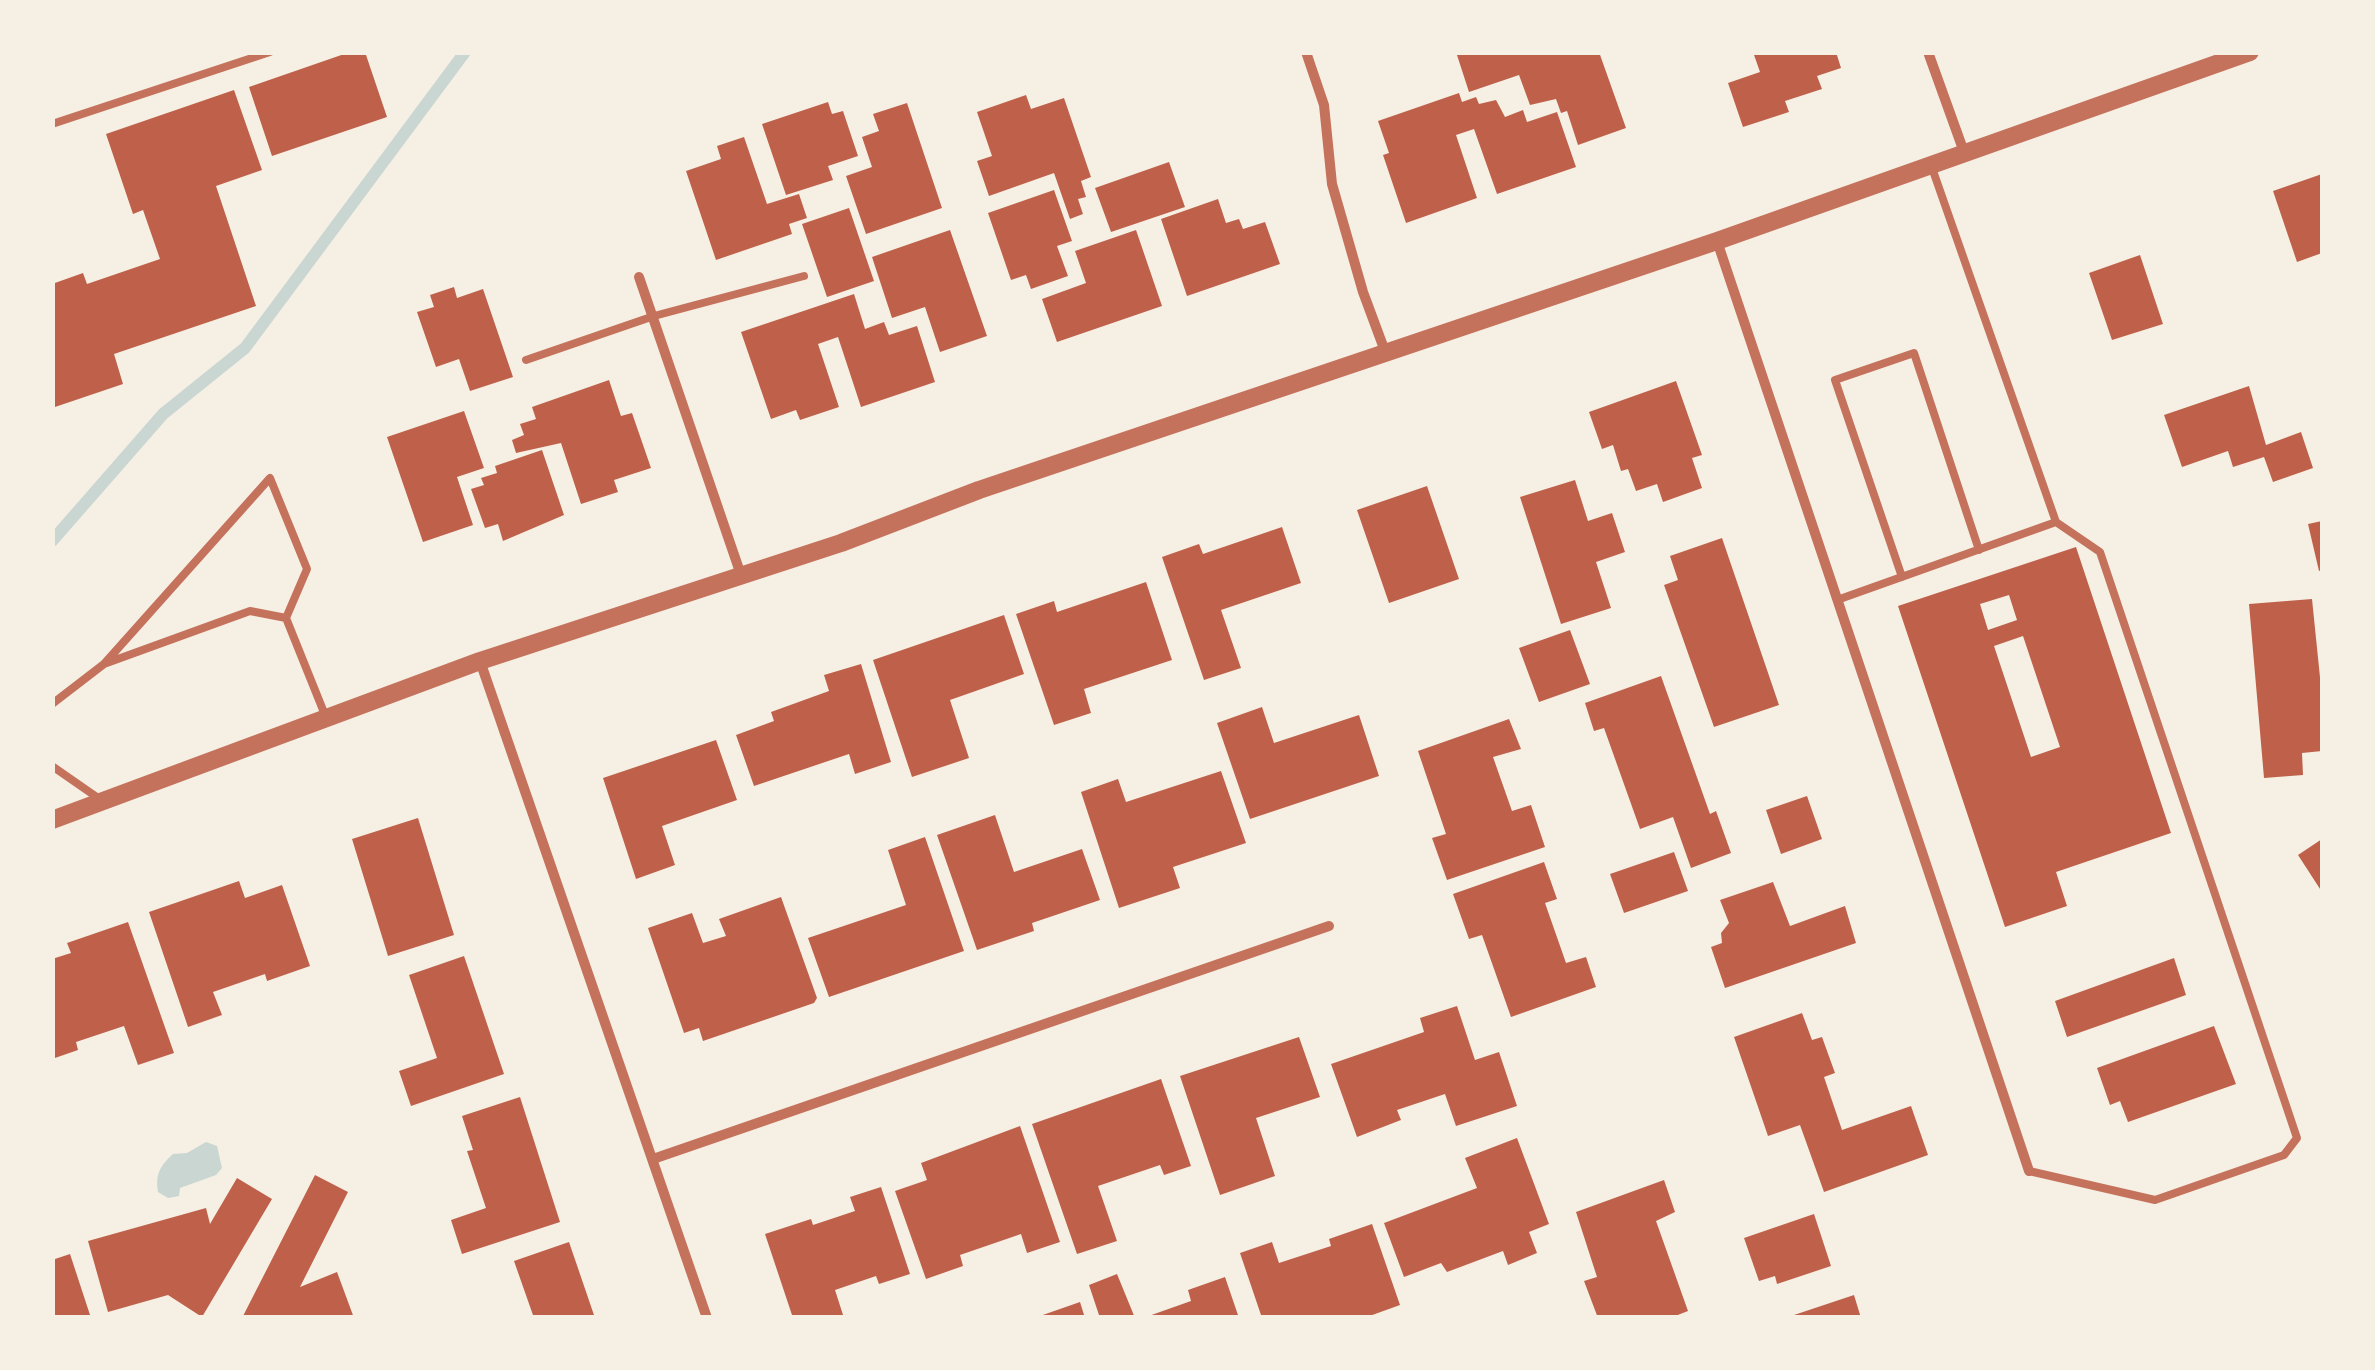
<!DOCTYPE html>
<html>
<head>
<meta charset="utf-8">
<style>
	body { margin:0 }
	#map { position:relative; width:2375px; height:1370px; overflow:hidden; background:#f6efe4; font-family:Cabin,sans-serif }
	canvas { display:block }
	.frame { position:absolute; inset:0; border:55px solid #f6efe4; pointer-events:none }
</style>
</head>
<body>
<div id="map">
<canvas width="2375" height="1370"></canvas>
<div class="frame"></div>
</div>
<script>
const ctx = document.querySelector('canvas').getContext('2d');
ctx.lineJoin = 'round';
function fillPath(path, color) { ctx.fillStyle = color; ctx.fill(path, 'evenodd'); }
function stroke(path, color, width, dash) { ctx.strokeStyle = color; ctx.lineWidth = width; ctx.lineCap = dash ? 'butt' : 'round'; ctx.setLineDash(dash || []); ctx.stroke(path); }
const water = new Path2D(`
	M206,1142l11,4 5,22 -6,7 -36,13 -1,8 -11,2 -10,-6c-3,-18 2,-26 15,-38l14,-1z`);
const stream = new Path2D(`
	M52,541l111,-127 82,-66 220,-296`);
const building = new Path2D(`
	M350,52h15l22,65 -115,39 -23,-69z
	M1456,52h143l27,76 -48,17 -11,-34 -6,2 -5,-14 -26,6 -11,-30 -50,17z
	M1753,52h83l5,16 -24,8 5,13 -37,12 4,11 -46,15 -15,-44 32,-11z
	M234,90l28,80 -46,16 40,120 -142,48 9,30 -71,24v-124l31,-11 4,11 73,-25 -17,-49 -10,4 -27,-80z
	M1459,93l3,9 14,-5 3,7 17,-4 9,17 18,-7 4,12 30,-10 19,55 -79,27 -23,-65 -18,6 21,63 -71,25 -23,-68 6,-2 -11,-32z
	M1026,95l5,14 33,-11 27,79 -10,4 5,16 -8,2 5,15 -13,5 -16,-46 -65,23 -12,-35 15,-5 -15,-44z
	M828,102l4,12 11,-3 15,45 -30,10 5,14 -47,15 -24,-71z
	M907,103l35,105 -76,26 -20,-58 26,-9 -10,-30 17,-6 -6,-17z
	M744,137l23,67 32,-10 8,24 -18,6 3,10 -76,26 -30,-89 35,-12 -4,-13z
	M1169,162l16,45 -74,25 -16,-44z
	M2322,174v79l-25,9 -24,-71z
	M1054,190l18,51 -15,5 11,30 -37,13 -5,-14 -15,5 -23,-67z
	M1218,199l8,24 13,-4 4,10 22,-7 15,42 -93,32 -26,-77z
	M849,208l25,73 -47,16 -25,-73z
	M950,230l37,106 -47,16 -15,-45 -33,11 -20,-61z
	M1136,230l26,76 -105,36 -15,-43 44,-16 -11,-32z
	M2140,255l23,69 -51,16 -23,-67z
	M454,287l3,11 26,-9 30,88 -43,14 -11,-32 -23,8 -19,-55 17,-5 -4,-12z
	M854,294l11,35 19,-7 5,13 28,-9 18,56 -74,25 -23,-70 -20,7 21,63 -39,13 -4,-10 -25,9 -30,-87z
	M609,380l12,36 11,-3 19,55 -37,12 4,12 -37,12 -20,-61 -45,10 -4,-13 12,-5 -4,-11 16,-5 -4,-12z
	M1676,381l26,74 -10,3 10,30 -39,14 -6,-18 -21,7 -8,-22 -7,2 -8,-26 -11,4 -13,-37z
	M2249,386l17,59 35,-13 12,36 -40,14 -9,-25 -31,10 -5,-16 -46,16 -18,-52z
	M464,411l20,57 -27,9 16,48 -50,17 -36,-105z
	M542,450l22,65 -61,26 -5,-17 -13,4 -14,-39 13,-4 -3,-7 16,-5 -2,-7z
	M1575,480l13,41 24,-8 13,39 -29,10 15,46 -50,16 -41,-127z
	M1427,486l32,93 -70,24 -32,-93z
	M2322,521v49l-3,1 -11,-47z
	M1282,527l19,56 -80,27 20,58 -37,12 -42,-123 37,-13 4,10z
	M1722,538l57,167 -65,22 -50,-142 14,-5 -8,-24z
	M2076,547l95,286 -115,39 11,34 -62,21 -107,-321zM2009,595l8,25 -29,10 -8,-26zM2023,636l37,111 -29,10 -37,-111z
	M1146,582l26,78 -88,29 7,24 -37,12 -38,-111 38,-13 3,11z
	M2312,599l10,98v54l-20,2 1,22 -39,3 -15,-174z
	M1004,615l20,59 -74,26 19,58 -57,19 -39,-117z
	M1570,630l20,54 -51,18 -20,-54z
	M861,664l30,98 -36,12 -6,-20 -95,32 -18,-51 38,-14 -3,-9 58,-21 -5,-16z
	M1661,676l49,138 6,-3 15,42 -40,15 -18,-51 -33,12 -36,-101 -10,3 -9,-28z
	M1262,707l12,36 85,-28 20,61 -129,43 -33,-96z
	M1509,719l12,30 -28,8 19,54 19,-6 14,42 -98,33 -15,-42 14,-4 -28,-83z
	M716,740l21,60 -75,26 13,39 -39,14 -33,-101z
	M1221,771l25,72 -73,24 7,21 -61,20 -38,-116 37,-13 8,23z
	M1807,796l15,43 -41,15 -15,-44z
	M995,815l19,57 68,-23 18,51 -68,23 2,8 -57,19 -40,-115z
	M418,818l36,117 -66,21 -36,-117z
	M925,837l39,114 -135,46 -21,-59 98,-33 -18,-55z
	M2322,839v53l-24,-37z
	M1674,852l14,39 -64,22 -14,-39z
	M1544,862l13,37 -12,4 21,60 20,-6 10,30 -85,30 -29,-82 -13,4 -16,-45z
	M239,881l6,17 37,-13 28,81 -43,15 -2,-7 -52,18 9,23 -34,12 -39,-115z
	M1773,882l17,44 55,-20 11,37 -131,45 -14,-41 11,-4 -1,-10 8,-10 -9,-23z
	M781,897l36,101 -3,5 -111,38 -4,-13 -15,5 -36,-105 44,-15 11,30 23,-7 -7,-17z
	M128,922l46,131 -36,12 -14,-39 -48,16 2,8 -26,9v-100l19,-6 -4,-10z
	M464,956l40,118 -93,32 -12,-35 38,-13 -28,-83z
	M2174,958l12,37 -119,42 -12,-36z
	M1457,1006l18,54 24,-8 18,54 -61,20 -11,-32 -48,16 4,10 -44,17 -26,-73 93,-32 -4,-14z
	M1802,1013l10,27 10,-3 13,36 -11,4 18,53 69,-24 17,49 -104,37 -24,-67 -32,11 -34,-99z
	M2214,1026l22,58 -108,38 -8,-21 -10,4 -13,-37z
	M1299,1037l21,60 -64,21 19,58 -55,19 -40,-119z
	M1161,1079l30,87 -27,9 -4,-10 -62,21 19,55 -40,13 -45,-130z
	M520,1097l40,125 -98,32 -11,-34 35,-12 -19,-57 6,-1 -11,-34z
	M1020,1126l40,116 -33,11 -6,-19 -61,21 3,11 -37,13 -31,-88 32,-11 -6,-17z
	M1517,1138l32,86 -20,8 8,21 -29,12 -5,-14 -56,21 -6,-9 -37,14 -20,-54 93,-35 -12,-30z
	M315,1175l33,17 -48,95 37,-15 17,46h-112z
	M237,1178l35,21 -70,118 -34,-22 -60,17 -20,-71 118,-33 4,16z
	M1664,1180l11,32 -19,9 32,90 -18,7h-72l-14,-37 13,-4 -21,-65z
	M881,1187l29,87 -31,10 -3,-8 -41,14 9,28h-51l-28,-84 46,-15 2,6 42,-14 -5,-14z
	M1814,1214l17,52 -54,18 -2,-8 -16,5 -15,-43z
	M1372,1224l28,81 -36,13h-102l-22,-65 32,-11 7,21 52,-17 -2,-7z
	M569,1242l26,76h-61l-20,-57z
	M70,1254l21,64h-39v-58z
	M1117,1274l18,44h-35l-11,-33z
	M1225,1277l14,41h-96l48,-17 -3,-11z
	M1854,1295l7,23h-73v-1z
	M1080,1302l5,16h-48v-1z`);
const service = new Path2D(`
	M52,124l218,-72
	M1931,165l125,357 44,30 197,586 -13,17 -129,45 -126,-29
	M526,360l128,-44 150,-40
	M1902,577l-67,-197 79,-27 65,197
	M1837,600l219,-78
	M286,618l-36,-7 -146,53 166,-186 37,91 -21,49 39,97
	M52,704l52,-40
	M52,766l49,34`);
const minor = new Path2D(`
	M1306,52l18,53 8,79 31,108 23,62
	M1928,52l36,100
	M1717,241l312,930
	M639,277l102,298
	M480,661l227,657
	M653,1159l676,-233`);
const tertiary = new Path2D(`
	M52,820l428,-159 361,-118 138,-53 738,-249 533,-189`);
fillPath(water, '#c9d6d2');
stroke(stream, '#c9d6d2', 12);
fillPath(building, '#bf614a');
stroke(service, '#c5725c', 8);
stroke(minor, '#c5725c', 10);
stroke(tertiary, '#c5725c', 18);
</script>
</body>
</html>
